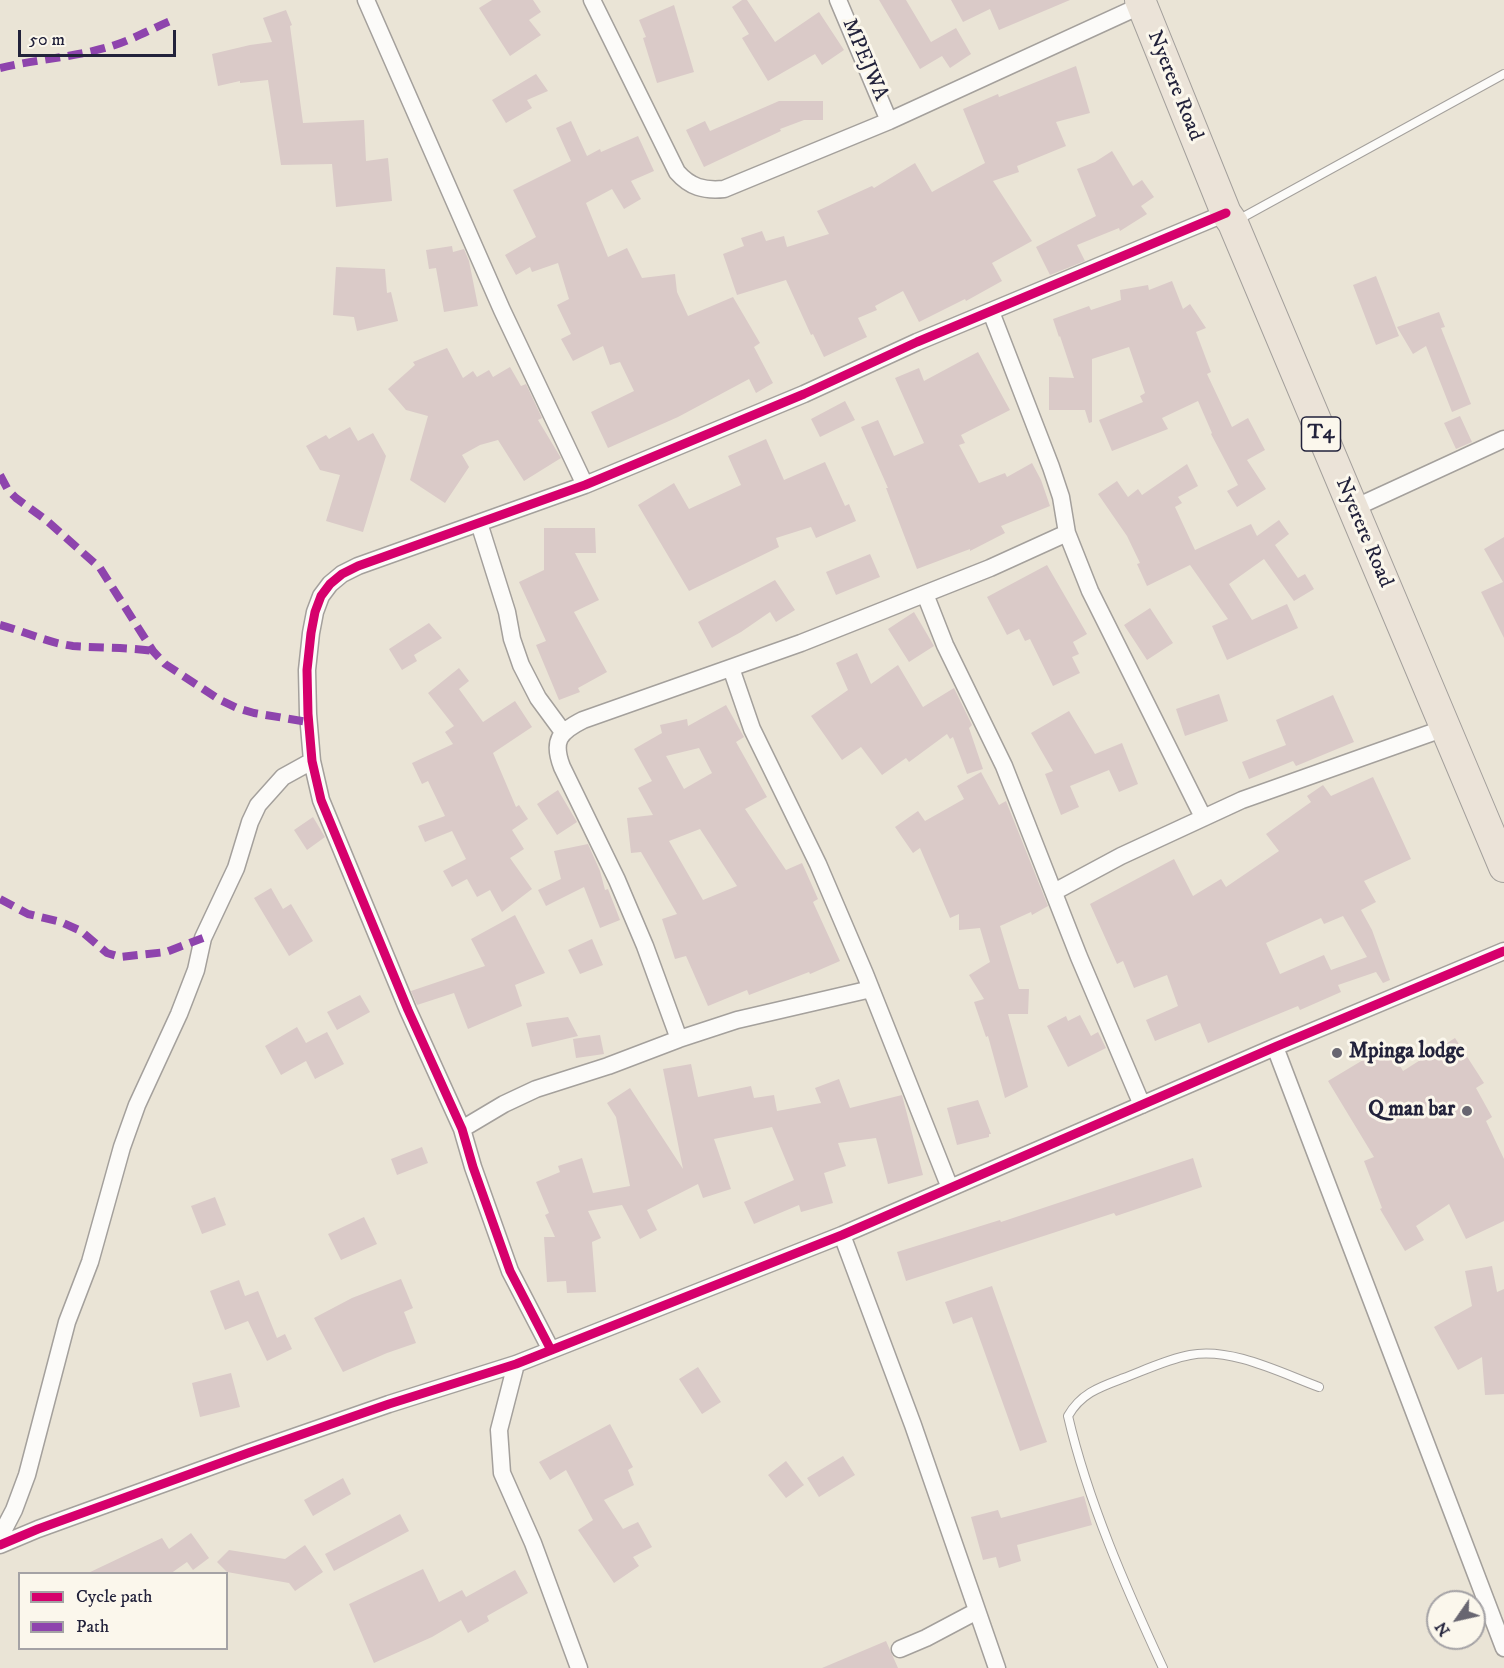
<!DOCTYPE html>
<html>
<head>
<meta charset="utf-8">
<style>
	body { margin:0 }
	#map { position:relative; width:1504px; height:1668px; overflow:hidden; background:#eae4d6; font-family:"IM FELL DW Pica",serif }
	canvas { display:block }
	.legend { position:absolute; left:18px; top:1572px; width:210px; height:78px; box-sizing:border-box; background:#fbf7ec; border:2px solid #a4a2a5; margin:0; padding:8px 10px; list-style:none; font-size:18px; color:#22223b }
	.legend li { display:flex; align-items:center; gap:12px; height:30px }
	.legend b { width:30px; border:2px solid #a4a2a5 }
	.north { position:absolute; left:1426px; top:1590px; width:60px; height:60px; box-sizing:border-box; background:#fbf7ec; border:2px solid #a4a2a5; border-radius:50%; rotate:236deg; font-size:16px; font-weight:700; line-height:24px; text-align:center; color:#22223b }
	.north::after { content:''; display:block; margin:auto; width:21px; height:27px; background:#686671; clip-path:polygon(50% 0,100% 100%,50% 72%,0 100%) }
	.scale { position:absolute; left:18px; top:30px; width:158px; height:27px; box-sizing:border-box; border:3px solid #22223b; border-top:0; padding-left:8px; font-size:18px; line-height:21px; white-space:nowrap; color:#22223b; -webkit-text-stroke:4px #fbf7ec; paint-order:stroke }
</style>
</head>
<body>
<div id="map">
<canvas width="1504" height="1668"></canvas>
<ul class="legend">
<li><b style="height:8px;background:#d6006c"></b>Cycle path</li>
<li><b style="height:8px;background:#8e44ad"></b>Path</li>
</ul>
<div class="north">N</div>
<div class="scale">50 m</div>
</div>
<script>
const ctx = document.querySelector('canvas').getContext('2d');
ctx.lineJoin = 'round';
function fillPath(path, color) { ctx.fillStyle = color; ctx.fill(path, 'evenodd'); }
function stroke(path, color, width, dash) { ctx.strokeStyle = color; ctx.lineWidth = width; ctx.lineCap = dash ? 'butt' : 'round'; ctx.setLineDash(dash || []); ctx.stroke(path); }
function write(font, color, halo, rows, align = 'center') {
  ctx.font = font + ' "IM FELL DW Pica",serif'; ctx.lineWidth = 6; ctx.setLineDash([]); ctx.textBaseline = 'middle'; ctx.strokeStyle = halo; ctx.fillStyle = color; for (const [text, x, y, turn = 0] of rows) {
    ctx.save(); ctx.translate(x, y); ctx.rotate((+turn || 0) * Math.PI / 180); ctx.textAlign = isNaN(turn) ? turn : align; if (halo) ctx.strokeText(text, 0, 0); ctx.fillText(text, 0, 0); ctx.restore();
  }
}
const building = new Path2D(`
	M492,0h41l8,12 -12,8 12,15 -31,21 -31,-48z
	M742,0h5l28,42 44,-30 25,38 -22,15 -7,-11 -47,27 -26,-43 7,-4 -17,-27z
	M879,0h27l25,42 25,-14 15,26 -21,14 -8,-12 -22,13z
	M951,0h119l-71,30 -9,-21 -27,13z
	M674,5l20,67 -37,11 -14,-45 3,-1 -7,-17z
	M286,10l6,15 -2,1 13,97 61,-3 2,41 22,-3 4,43 -56,6 -4,-43 -51,1 -13,-85 -28,3v-2l-22,5 -6,-32 38,-9 22,-3 -9,-24z
	M1076,66l14,47 -34,9 10,24 -49,20 2,6 -26,9 39,60 -40,22 10,18 -36,20 -1,-2 -46,23 -16,-31 -28,15 2,4 -19,8 9,19 -43,20 -11,-23 -2,1 -25,-55 -49,15 -14,-41 21,-8 -3,-8 21,-7 4,10 18,-5 3,11 42,-13 -12,-23 55,-25 2,2 41,-25 17,29 53,-29 -22,-54 35,-15 1,3z
	M536,74l12,17 -21,9 5,8 -26,15 -14,-23z
	M779,101h44v19h-19l-24,9 1,2 -77,36 -18,-37 19,-9 5,10z
	M571,121l16,35 13,-7 1,3 37,-16 16,35 -23,10 10,18 -17,10 -12,-20 -26,14 22,54 19,-9 15,30 33,-4 2,18 11,24 45,-19 27,46 -6,4 19,36 -17,10 -7,-14 -71,38 -70,31 -17,-36 43,-21 -14,-29 -10,3 -7,-19 -30,15 -12,-22 10,-5 -14,-29 12,-6 -11,-36 -26,9 -2,-5 -14,8 -11,-20 31,-18 -23,-47 58,-29 -15,-33z
	M1112,151l21,35 9,-6 12,17 -13,9 6,8 -27,17 -1,-3 -42,17 8,16 -35,14 -14,-28 60,-31 -19,-47 18,-7z
	M452,246l1,6 11,-3 5,12 9,45 -34,6 -8,-44 -7,1 -3,-19z
	M336,267l49,2 2,24 4,-1 7,29 -41,10 -3,-14 -21,-2z
	M1376,276l23,60 -23,9 -23,-60z
	M1172,281l11,28 7,-5 16,24 -10,4 15,40 -4,2 25,53 16,-9 17,32 -18,10 19,29 -29,18 -10,-16 11,-6 -27,-51 1,-1 -14,-32 -36,17 6,11 -56,22 -13,-31 44,-18 -3,-6 5,-3 -16,-46 -37,12v63l-3,1 -4,-13h-36v-33l25,1 -14,-42 -1,1 -6,-18 36,-13 2,4 30,-10 -1,-10 28,-5 1,5z
	M1439,312l6,15 -4,1 30,76 -19,8 -26,-66 -13,8 -16,-27z
	M447,348l16,30 10,-7 4,6 12,-7 4,7 17,-10 11,19 5,-2 16,34 -4,2 23,38 -37,23 -26,-41 -18,5 -18,10 7,12 -24,36 -35,-23 18,-64 -22,-6 -18,-21 27,-24 -2,-3z
	M978,352l32,58 -49,25 4,8 -6,2 20,38 26,-10 2,4 25,-14 9,17 9,26 -49,20 4,7 -35,18v-2l-53,20 -31,-81h2l-27,-61 17,-7 16,36 30,-13 -29,-65 24,-10 5,13z
	M845,401l10,19 -35,17 -9,-18z
	M1460,416l12,26 -16,7 -12,-26z
	M350,427l8,14 15,-8 13,23 -23,76 -37,-11 14,-46 -20,-5 -14,-24 20,-11 3,4z
	M766,439l18,41 41,-18 20,44 4,-2 7,17 -40,17 -5,-11 -35,11 3,9 -90,44 -51,-86 36,-22 15,26 52,-24 -13,-29z
	M1187,464l11,22 -20,11 4,6 -7,4 20,43 56,-26 6,12 22,-16 10,14 -14,11 23,33 7,-4 9,15 -20,12 -30,-42 -35,25 23,36 35,-16 11,24 -71,32 -15,-34 16,-7 -38,-54 -43,21 -10,-22 3,-1 -13,-27 -29,-42 19,-13 11,16 10,-8 4,6z
	M544,528h51l1,25h-21l24,47 -25,12 33,60 -29,16 2,4 -21,8 -23,-55 10,-4 -27,-59 25,-12z
	M1504,537v101l-23,-46 22,-10 -19,-33z
	M870,554l10,23 -44,18 -10,-23z
	M1047,565l40,69 -14,8 6,12 -7,3 8,16 -27,13 -23,-47 -5,2 -6,-12 -12,6 -20,-38z
	M775,580l20,30 -19,12 -6,-10 -29,20 -29,16 -14,-26z
	M1150,608l23,35 -26,17 -23,-35z
	M914,612l20,34 -25,16 -21,-33z
	M429,623l13,15 -28,17 3,6 -15,9 -13,-21z
	M857,653l14,31 27,-19 25,42 31,-19 18,37 -3,3 14,41 -16,5 -14,-37 -3,2 -3,-5 -38,28 -3,-4 -24,17 -21,-28 -19,13 -31,-44 37,-26 -12,-27z
	M459,668l10,13 -10,8 24,33 32,-21 17,26 -39,26 23,54 3,-2 9,14 -16,11 12,19 -14,9 22,31 -30,23 -12,-22 -13,7 -10,-18 -15,8 -9,-16 23,-12 -14,-28 -27,11 -7,-16 27,-10 -17,-35 -6,3 -10,-21 41,-19 -8,-12 9,-6 -26,-33z
	M1219,694l9,27 -43,15 -9,-27z
	M1333,695l21,47 -58,24 -3,-5 -44,18 -7,-17 44,-17 -10,-25z
	M726,705l18,32 -8,5 31,55 -22,12 41,61 16,-7 16,36 -5,3 27,59 -30,13 -1,-2 -60,23 -2,-5 -39,16 -22,-50 -11,3 -13,-40 15,-5 -36,-62 -10,1 -4,-35 26,-3 -15,-27 14,-7 -18,-32 28,-16 -2,-8 27,-6 1,7zM699,748l13,25 -28,16 -18,-33zM700,829l37,57 -34,14 -34,-59z
	M1069,711l26,43 27,-11 16,41 -19,8 -10,-22 -39,16 9,21 -18,8 -16,-41 8,-3 -22,-38z
	M981,772l18,33 7,-4 42,105 -16,9 -1,-3 -31,14 19,63h10l-1,25h-20l20,73 -23,11 -17,-62 -2,1 -12,-35 10,-3 -15,-24 21,-13 -10,-34 -21,2v-16l-9,4 -30,-70 -7,5 -18,-26 23,-16 7,10 39,-22 -7,-13z
	M1373,777l38,82 -47,22 12,21 -15,8 11,20 18,50 -7,3 -7,-11 -38,13 3,7 -41,18 -2,-4 -90,37 -8,-20 -45,18 -9,-21 32,-14 -11,-31 -33,13 -11,-27 -6,3 -27,-60 84,-45 19,37 28,-17 5,8 53,-36 -13,-17 45,-32 -4,-6 16,-11 8,11zM1343,916l24,41 -36,13 -7,-15 -44,19 -14,-31 55,-25 3,6z
	M558,790l19,32 -20,13 -20,-31z
	M313,817l12,20 -18,13 -13,-20z
	M588,844l12,27 5,19 3,-1 12,31 -20,8 -16,-41 -38,19 -8,-16 23,-11 -7,-28z
	M271,888l12,21 8,-5 22,37 -24,15 -35,-58z
	M515,915l30,58 -30,12 7,21 -54,23 -14,-36 -37,12 -6,-14 74,-25 -14,-27z
	M592,939l11,26 -23,9 -12,-24z
	M360,995l10,17 -33,18 -10,-18z
	M1080,1015l11,21 7,-4 8,16 -38,19 -21,-41 19,-10 2,5z
	M568,1017l10,19 -46,11 -6,-24z
	M297,1027l9,16 21,-11 17,32 -29,15 -9,-18 -25,14 -16,-29z
	M600,1035l4,19 -28,4 -3,-19z
	M1455,1038l29,45 -8,5 16,29 -6,4 18,38v62l-38,18 -17,-35 -33,22 8,14 -19,11 -25,-42 2,-1 -18,-47 10,-4 -46,-76 60,-36 15,26z
	M691,1064l7,33 53,-11 3,12 20,-3 3,16 44,-8 -6,-15 24,-9 11,29 52,-13 21,80 -35,9 -12,-46 -38,5 8,23 -22,7 9,30 -32,9 -2,-7 -45,19 -10,-22 50,-22 -22,-53 -58,12 17,50 -28,9 -5,-14 -51,26 10,20 -17,9 -18,-34 -34,6 13,27 -9,4 4,50 -29,1 -1,-12 -19,1 -3,-45h11l-10,-22 4,-2 -13,-31 24,-10 -2,-6 24,-8 11,35 37,-7 -14,-69 -9,-14 23,-15 53,81 -20,-100z
	M978,1100l13,34h-2v3l-32,8 -10,-37z
	M422,1147l6,16 -31,12 -6,-16z
	M1193,1158l9,29 -86,29 -2,-3 -208,68 -9,-29 103,-32 1,2z
	M215,1197l11,28 -24,9 -11,-28z
	M364,1217l13,27 -36,16 -13,-26z
	M1492,1266l5,26 7,-3v105l-19,1 -3,-38 -24,13 -24,-43 38,-21 -7,-35z
	M401,1279l12,29 -9,4 12,31 -29,10 -44,19 -29,-54 38,-20z
	M239,1280l6,16 13,-5 19,47 8,-4 7,15 -25,12 -19,-40 -23,9 -15,-39z
	M992,1286l55,156 -27,9 -48,-134 -19,7 -8,-22z
	M698,1367l23,35 -19,12 -23,-35z
	M231,1373l9,34 -40,10 -8,-34z
	M610,1424l23,43 -5,3 6,15 -30,15 19,29 15,-7 14,25 -19,10 6,9 -25,17 -36,-53 15,-10 -27,-50 -16,10 -11,-18z
	M843,1456l12,19 -36,22 -12,-19z
	M786,1461l18,24 -18,13 -18,-23z
	M343,1478l8,16 -38,22 -9,-16z
	M1084,1496l8,29 -75,20 4,16 -22,7 -3,-11 -13,3 -12,-43 27,-7 3,8z
	M400,1514l9,17 -75,40 -9,-17z
	M191,1533l18,25 -16,12 -6,-8 -17,12h-84l76,-36 7,11z
	M305,1545l18,27 -28,19 -6,-8 -62,-11 -10,-10 12,-12 56,9z
	M423,1569l16,33 23,-12 4,7 49,-27 13,23 -41,23 2,5 -21,12 -7,-13 -29,17 -58,26 -25,-59z
	M886,1641l12,27h-76z`);
const lane = new Path2D(`
	M1236,221l268,-147
	M1163,1668c-37,-80 -75,-166 -95,-252 13,-23 32,-29 56,-38 21,-8 44,-19 66,-23 41,-8 91,18 129,32`);
const street = new Path2D(`
	M366,0l136,310 83,175
	M592,0l85,172c13,15 27,19 47,17l165,-68 253,-116
	M838,0l51,121
	M991,312l60,155 10,30 6,36 23,58 113,226
	M1352,509l152,-70
	M479,523l28,89 5,27 9,26 17,33 25,34
	M925,594l20,51 59,121 75,191 63,148
	M731,668l21,61 66,135 47,110 85,214
	M1054,892l67,-36 121,-56 203,-72
	M679,1039l-34,-93 -28,-66 -55,-113c-10,-26 -3,-35 21,-47l218,-77 189,-75 77,-35
	M1275,1047l229,601
	M462,1129l42,-25 32,-15 72,-23 71,-27 58,-19 134,-31
	M842,1235l71,190 84,243
	M551,1350l-41,-79 -37,-104 -11,-38 -54,-119 -87,-210 -9,-39 -4,-47 -1,-44 4,-37 4,-21 6,-16 9,-12 12,-10 16,-8 227,-81 219,-91 113,-52 309,-129
	M516,1364l-17,66 3,43 31,70 46,125
	M0,1537l14,-27 13,-35 40,-153 23,-60 32,-115 15,-42 42,-91 17,-44 7,-32 33,-70 14,-46 8,-17 25,-28 29,-16
	M0,1545l38,-16 210,-76 141,-49 127,-40 326,-129 433,-188 229,-96
	M900,1649l26,-11 51,-27`);
const highway = new Path2D(`
	M1140,0l86,213 7,10 271,644`);
const quiet = new Path2D(`
	M0,68c38,-9 78,-11 115,-23 21,-7 40,-18 60,-26
	M0,475l8,15 8,8 30,22 54,48 53,83 12,13 55,36 17,8 17,5 54,9
	M0,625c24,6 48,18 73,21 26,2 53,1 80,5
	M0,899l28,15 33,8 20,9 26,22 13,4 46,-5 37,-14`);
const cycleway = new Path2D(`
	M551,1350l-41,-79 -37,-104 -11,-38 -54,-119 -87,-210 -9,-39 -4,-47 -1,-44 4,-37 4,-21 6,-16 9,-12 12,-10 16,-8 227,-81 219,-91 113,-52 309,-129
	M0,1545l38,-16 210,-76 141,-49 127,-40 326,-129 433,-188 229,-96`);
const markers = [
	[1337,1053,6,"#686671"],
	[1467,1111,6,"#686671"]
];
const shields = [
	[1321,434,39]
];
const shieldNames = [
	["T4",1321,434]
];
const streetNames = [
	["MPEJWA",864,60,67],
	["Nyerere Road",1174,86,68],
	["Nyerere Road",1363,533,67]
];
const poiNames = [
	["Mpinga lodge",1349,1053],
	["Q man bar",1455,1111,"right"]
];
fillPath(building, '#dacac8');
stroke(lane, '#a4a09c', 10);
stroke(street, '#a4a09c', 19);
stroke(highway, '#a4a09c', 32);
stroke(lane, '#fcfbf9', 8);
stroke(street, '#fcfbf9', 16);
stroke(highway, '#ebe3d8', 30);
stroke(quiet, '#8e44ad', 8, [15, 8]);
stroke(cycleway, '#d6006c', 9);
for (const [x, y, r, color] of markers) { const dot = new Path2D(); dot.arc(x, y, r, 0, 2 * Math.PI); ctx.fillStyle = color; ctx.fill(dot); stroke(dot, '#fbf7ec', 2); }
for (const [x, y, w] of shields) { const box = new Path2D(); box.roundRect(x - w / 2, y - 17, w, 34, 4.5); ctx.fillStyle = '#fbf7ec'; ctx.fill(box); stroke(box, '#22223b', 1.5); }
write('bold 20px', '#22223b', null, shieldNames);
write('21px', '#22223b', '#fbf7ec', streetNames);
write('bold 21px', '#22223b', '#fbf7ec', poiNames, 'left');
</script>
</body>
</html>
